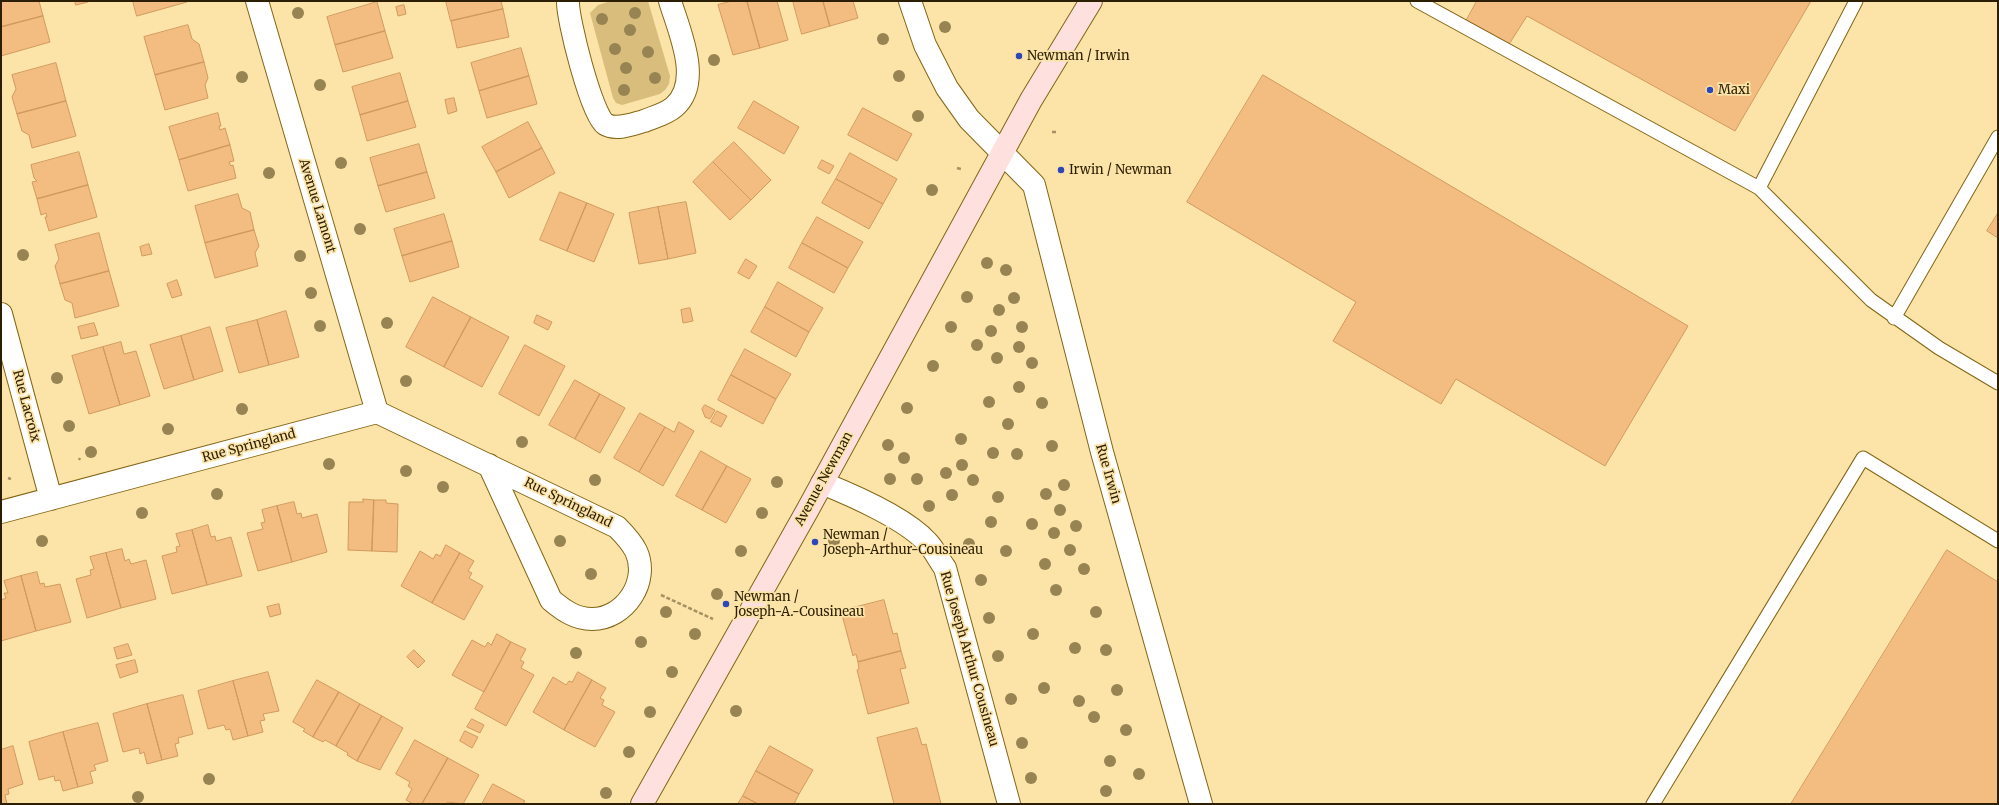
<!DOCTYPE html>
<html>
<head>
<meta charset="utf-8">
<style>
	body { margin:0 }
	#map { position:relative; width:1999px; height:805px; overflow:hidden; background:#fce3a8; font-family:Merriweather,serif }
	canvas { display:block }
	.frame { position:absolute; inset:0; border:2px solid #2b1f00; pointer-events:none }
</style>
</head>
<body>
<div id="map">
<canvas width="1999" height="805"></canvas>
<div class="frame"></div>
</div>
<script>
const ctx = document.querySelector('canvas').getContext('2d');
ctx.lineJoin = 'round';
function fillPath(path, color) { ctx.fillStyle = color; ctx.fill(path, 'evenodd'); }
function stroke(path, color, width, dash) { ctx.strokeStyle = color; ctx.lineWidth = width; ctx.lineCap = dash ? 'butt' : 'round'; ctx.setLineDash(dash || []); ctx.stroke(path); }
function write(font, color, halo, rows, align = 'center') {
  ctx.font = font + ' Merriweather,serif'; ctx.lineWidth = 3.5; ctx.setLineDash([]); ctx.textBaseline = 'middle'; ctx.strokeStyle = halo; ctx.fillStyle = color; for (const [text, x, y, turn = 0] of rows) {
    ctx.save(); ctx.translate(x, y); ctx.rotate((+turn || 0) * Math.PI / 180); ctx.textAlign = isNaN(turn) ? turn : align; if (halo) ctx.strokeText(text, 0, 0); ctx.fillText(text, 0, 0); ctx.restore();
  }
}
const green = new Path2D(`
	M611,1h37l22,75 -1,8 -4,6 -5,4 -38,11 -6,-2 -3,-5 -23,-85 8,-8z`);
const building = new Path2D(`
	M1,1h38l4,15 -42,11z
	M75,1h12l1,1 -12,3z
	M133,1h54v1l-50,14z
	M446,1h55l2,8 -52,12z
	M732,1h15l13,47 -27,7 -15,-50z
	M747,1h30l11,39 -28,8z
	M793,1h30l7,25 -28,8z
	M823,1h30l5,17 -28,8z
	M1477,1h334l-76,130 -208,-115 -21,33 -42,-24z
	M377,2l8,29 -50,14 -8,-28z
	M404,5l2,9 -8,2 -2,-9z
	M503,9l6,28 -52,11 -6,-27z
	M43,16l7,26 -49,14v-29z
	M188,25l4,14 7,5 5,18 -49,13 -11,-38z
	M385,31l8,27 -50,14 -8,-27z
	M521,48l8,28 -50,15 -8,-28z
	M204,62l4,16 -3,7 3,13 -43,12 -10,-35z
	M56,63l10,38 -49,13 -5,-17 4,-8 -4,-14z
	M400,73l8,28 -48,14 -8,-28z
	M1263,75l425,251 -83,140 -149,-87 -15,25 -108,-63 23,-39 -169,-100z
	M529,76l8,28 -50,14 -8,-27z
	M454,98l3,13 -9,3 -3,-14z
	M66,101l10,35 -44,12 -3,-13 -7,-4 -5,-17z
	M408,101l8,26 -49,14 -7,-26z
	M754,101l45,26 -15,27 -46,-26z
	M863,108l49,26 -15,27 -49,-26z
	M218,113l3,13h-2l1,4 5,-2 5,17 -51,15 -10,-33z
	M528,122l14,26 -46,24 -14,-25z
	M734,142l37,38 -20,20 -38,-38z
	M419,144l8,28 -49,14 -8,-28z
	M230,145l4,16 -5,1 2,4 2,-1 3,13 -48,13 -9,-31z
	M542,148l13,25 -46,25 -13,-26z
	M79,152l9,33 -51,14 -5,-17 5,-1 -3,-3 -3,-13z
	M850,153l47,26 -14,25 -47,-25z
	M822,160l12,6 -5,8 -11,-6z
	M713,162l38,38 -21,20 -37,-38z
	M427,172l8,26 -49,14 -8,-26z
	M836,179l47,25 -14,25 -47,-26z
	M88,185l9,32 -48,14 -4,-14h2l-1,-4 -5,2 -4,-16z
	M560,192l27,11 -20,48 -27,-11z
	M238,194l4,14 8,4 4,18 -49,13 -10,-37z
	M686,202l10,51 -28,6 -10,-52z
	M587,203l27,11 -20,48 -27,-11z
	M658,207l10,52 -29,5 -10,-51z
	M1998,213v25l-11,-7z
	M444,214l8,27 -50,15 -8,-27z
	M817,217l46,25 -15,26 -46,-25z
	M254,230l5,16 -4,7 3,13 -43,12 -10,-35z
	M99,233l10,38 -49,13 -5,-18 4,-7 -4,-14z
	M452,241l7,26 -49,15 -8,-26z
	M802,243l46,25 -14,25 -45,-25z
	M149,244l3,10 -10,2 -2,-9z
	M746,259l11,7 -8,13 -11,-6z
	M109,271l10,35 -44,12 -3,-15 -7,-3 -5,-16z
	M177,280l5,15 -10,3 -5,-14z
	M778,282l45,26 -14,24 -44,-25z
	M433,297l38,20 -27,50 -38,-20z
	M765,307l44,25 -13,25 -45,-25z
	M690,308l3,13 -10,2 -2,-13z
	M286,311l13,46 -30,8 -12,-45z
	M537,315l15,7 -4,8 -14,-7z
	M471,317l38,20 -27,50 -38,-20z
	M257,320l12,45 -30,8 -13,-45z
	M94,323l4,12 -17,4 -3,-12z
	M210,327l13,44 -29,9 -13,-44z
	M181,336l13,44 -30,9 -14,-44z
	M121,342l3,12 12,-3 14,45 -30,9 -17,-58z
	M525,345l40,21 -26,50 -40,-22z
	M103,347l17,58 -31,9 -17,-58z
	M745,349l46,25 -15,25 -45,-24z
	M731,375l45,24 -13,25 -45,-24z
	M575,380l25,14 -25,45 -26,-14z
	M600,394l25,14 -25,45 -25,-14z
	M705,405l10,5 -5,9 -5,-2 -3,-8z
	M717,411l10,5 -6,11 -10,-5z
	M640,413l25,14 -26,45 -25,-14z
	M679,422l15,9 -31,55 -24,-14 26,-45 9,5z
	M701,451l26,15 -25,44 -26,-14z
	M727,466l24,13 -25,44 -24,-13z
	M363,499l11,1 -2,51 -24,-1 1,-48h14z
	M374,500h12v3l12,1 -1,48 -25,-1z
	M294,502l3,12 4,-1 1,5 15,-4 10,38 -35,10 -15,-56z
	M277,506l15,56 -34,9 -11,-38 16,-4 -2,-6 4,-1 -3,-12z
	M208,525l3,12 4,-1 1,5 15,-4 11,39 -35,9 -15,-55z
	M192,530l15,55 -35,9 -10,-38 15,-4 -1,-5 4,-1 -4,-12z
	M446,545l14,8 -28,50 -31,-17 19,-35 13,8 3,-5 4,2z
	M122,549l3,12 4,-2 2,5 15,-4 10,39 -35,9 -15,-55z
	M1947,550l51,32v222h-207z
	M106,553l15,55 -34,10 -11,-39 15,-4 -1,-5 4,-1 -4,-12z
	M460,553l14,8 -6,10 4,2 -3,5 14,8 -19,34 -32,-17z
	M37,572l3,12 4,-1 1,4 15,-3 11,38 -35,9 -15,-55z
	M21,576l15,55 -35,10v-41l5,-2 -2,-5h4l-4,-12z
	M884,600l9,34 4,-1 4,18 -43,11 -2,-8 -3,2 -12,-45z
	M279,604l2,10 -11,3 -3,-10z
	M497,634l14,8 -27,50 -32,-17 20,-35 13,7 3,-5 3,3z
	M511,642l15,7 -6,11 4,2 -3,6 13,7 -28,51 -31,-17z
	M128,644l4,11 -15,4 -3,-11z
	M414,650l11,11 -7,7 -11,-11z
	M901,651l5,17 -6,1 9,34 -41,11 -11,-44 2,-1 -1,-7z
	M135,660l3,12 -18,6 -4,-13z
	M268,672l11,39 -16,3 2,6 -5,1 3,11 -15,4 -15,-55z
	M578,672l14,8 -28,50 -31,-18 20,-35 13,8 3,-4 3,1z
	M317,680l22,12 -26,45 -10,-6 2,-2 -12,-7z
	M592,680l14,8 -6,10 4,2 -2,5 13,7 -20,35 -31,-17z
	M233,681l15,55 -15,4 -3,-11 -4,1 -2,-5 -16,4 -10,-38z
	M339,692l21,12 -24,42 -11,-6 -2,2 -10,-5z
	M183,695l10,39 -15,4 1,5 -4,1 3,12 -16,4 -15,-56z
	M147,704l15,56 -15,4 -3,-12 -4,2 -1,-6 -16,4 -10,-38z
	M360,704l22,12 -25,45 -10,-6 1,-2 -12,-7z
	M382,716l21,12 -23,42 -23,-9z
	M472,719l12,6 -4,8 -13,-6z
	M98,723l10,38 -14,4 2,5 -6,2 3,11 -15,4 -15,-55z
	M917,728l5,17 4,-1 15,60h-47l-17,-66z
	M465,731l13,6 -6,11 -12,-7z
	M63,732l15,55 -15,4 -3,-11 -5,1 -1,-5 -15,4 -10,-38z
	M415,740l33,18 -26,46h-9l-7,-4 6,-11 -4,-3 2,-4 -14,-8z
	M13,746l10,38 -15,5 1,5 -4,1 2,9h-6v-54z
	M770,746l43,24 -14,24 -43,-23z
	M448,758l31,17 -16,29 -16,-2 -1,2h-24z
	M756,771l43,23 -5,10h-36l-15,-8z
	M493,784l32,17 -2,3h-41z
	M743,796l15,8h-20z`);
const path = new Path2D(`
	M1052,132h4
	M957,168l4,1
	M79,460l1,-2
	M8,478l3,1
	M661,595l52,24`);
const lane = new Path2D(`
	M1417,1l342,187 97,-187
	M1759,188l112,112 68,48 59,35
	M1894,318l104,-181
	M1653,804l210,-346 135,83`);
const street = new Path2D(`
	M257,1l120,411
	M568,1c-1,17 24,115 37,123 11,7 28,0 39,-3 10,-4 22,-7 30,-14 29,-25 5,-76 -4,-106
	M910,1l15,44 22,43 22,31 65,66 68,267 99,352
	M1,314l50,185
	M822,483c30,12 84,36 105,59 7,7 12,18 18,26l64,236
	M1,512l376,-100 240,115c7,7 14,14 19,24 14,30 -11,68 -44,68 -17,0 -29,-9 -41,-19l-62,-135`);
const secondary = new Path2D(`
	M642,804l165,-293 224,-411 60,-99`);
const trees = [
	[298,13],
	[635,13],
	[602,19],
	[945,27],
	[630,30],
	[883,39],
	[615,49],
	[648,52],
	[714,60],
	[626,68],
	[899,76],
	[242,77],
	[655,78],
	[320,85],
	[624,90],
	[918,116],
	[341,163],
	[269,173],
	[932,190],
	[360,229],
	[23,255],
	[300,256],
	[987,263],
	[1006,270],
	[311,293],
	[967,297],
	[1014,298],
	[999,310],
	[387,323],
	[320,326],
	[951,327],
	[1022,327],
	[991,331],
	[977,345],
	[1019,347],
	[997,358],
	[1032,363],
	[933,366],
	[57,378],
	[406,381],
	[1019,387],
	[989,402],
	[1042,403],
	[907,408],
	[242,409],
	[1008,424],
	[69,426],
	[168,429],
	[961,439],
	[522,442],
	[888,445],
	[1052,446],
	[91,452],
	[993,453],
	[1017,454],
	[904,458],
	[329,464],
	[962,465],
	[406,471],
	[946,473],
	[890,479],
	[917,479],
	[595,480],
	[973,480],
	[777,482],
	[1064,485],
	[443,487],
	[217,494],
	[1046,494],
	[952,495],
	[998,497],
	[929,506],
	[1060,510],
	[142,513],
	[762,513],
	[991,522],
	[1032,524],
	[1076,526],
	[1054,533],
	[42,541],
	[560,541],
	[834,541],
	[969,544],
	[1070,550],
	[741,551],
	[1006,551],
	[1045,564],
	[1084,569],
	[591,574],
	[981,580],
	[1056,590],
	[717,594],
	[666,612],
	[1096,612],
	[989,618],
	[695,634],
	[1033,634],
	[641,642],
	[1075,648],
	[1106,650],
	[576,653],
	[998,656],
	[672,672],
	[1044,688],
	[1117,690],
	[1011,699],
	[1079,701],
	[736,711],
	[650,712],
	[1094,717],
	[1126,730],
	[1022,743],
	[629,752],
	[1110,761],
	[1139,774],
	[1031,778],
	[209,779],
	[1106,791],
	[606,793],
	[138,797]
];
const markers = [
	[1019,56,4,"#2c47b7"],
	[1710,90,4,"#2c47b7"],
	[1061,170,4,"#2c47b7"],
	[815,542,4,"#2c47b7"],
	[726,604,4,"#2c47b7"]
];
const poiNames = [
	["Newman / Irwin",1027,56],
	["Maxi",1718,90],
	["Irwin / Newman",1069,170],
	["Newman /",823,535],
	["Joseph-Arthur-Cousineau",823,550],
	["Newman /",734,597],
	["Joseph-A.-Cousineau",734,612]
];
const streetNames = [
	["Avenue Lamont",317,206,73],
	["Rue Lacroix",26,406,75],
	["Rue Springland",249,446,-15],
	["Rue Irwin",1108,474,74],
	["Avenue Newman",824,479,-61],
	["Rue Springland",568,503,26],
	["Rue Joseph Arthur Cousineau",969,659,74]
];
fillPath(green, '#d8bd7c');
fillPath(building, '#f3bc80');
stroke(building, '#d09a5f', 1);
stroke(lane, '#826614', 15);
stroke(street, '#826614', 24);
stroke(secondary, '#826614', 24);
stroke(path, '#a59162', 2.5, [4, 2]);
stroke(lane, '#fff', 13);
stroke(street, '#fff', 22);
stroke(secondary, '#fee1de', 22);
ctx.fillStyle = '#978452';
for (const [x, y] of trees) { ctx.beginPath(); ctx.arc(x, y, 6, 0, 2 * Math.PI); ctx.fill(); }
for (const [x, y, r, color] of markers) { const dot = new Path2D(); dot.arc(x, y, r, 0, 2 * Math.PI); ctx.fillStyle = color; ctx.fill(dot); stroke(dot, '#fce3a8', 1.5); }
write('13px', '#2b1f00', '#fce3a8', poiNames, 'left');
write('13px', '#2b1f00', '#fce3a8', streetNames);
</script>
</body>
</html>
